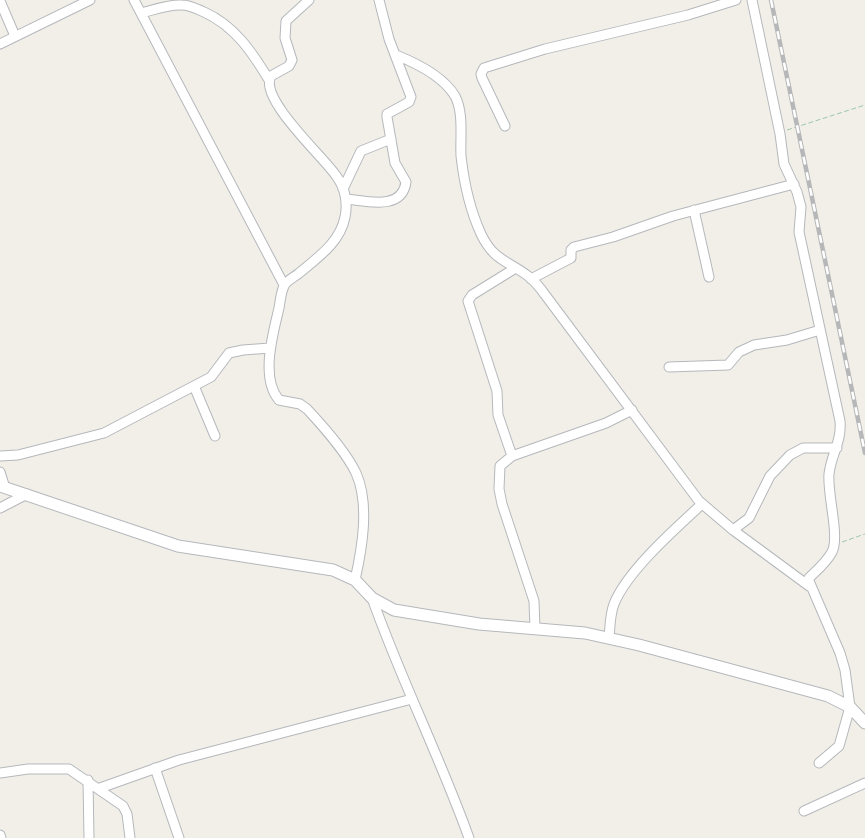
<!DOCTYPE html>
<html>
<head>
<meta charset="utf-8">
<style>
	body { margin:0 }
	canvas { display:block; background:#f1efe8 }
</style>
</head>
<body>
<canvas width="865" height="838"></canvas>
<script>
const ctx = document.querySelector('canvas').getContext('2d');
ctx.lineJoin = 'round';
function stroke(path, color, width, dash) { ctx.strokeStyle = color; ctx.lineWidth = width; ctx.lineCap = dash ? 'butt' : 'round'; ctx.setLineDash(dash || []); ctx.stroke(path); }
const path = new Path2D(`
	M787,130l78,-25
	M842,542l23,-8`);
const minor = new Path2D(`
	M134,0l150,285
	M309,0l-23,21 -1,17 7,22 -3,6 -18,10c-13,23 55,83 66,101 8,11 11,26 8,40 -5,26 -28,41 -47,57 -4,3 -12,7 -14,12 -3,6 -4,16 -5,22 -6,26 -19,70 0,92l21,4 7,5c15,16 40,45 49,64 14,31 6,76 -1,107
	M752,0l28,134 4,30 13,28 4,15 -2,25 41,189c2,20 -9,34 -11,53 -2,20 11,62 3,78 -6,11 -15,18 -23,26v3l31,72 5,17 5,37 -11,39 -20,17
	M0,1l15,35
	M141,13c13,-3 28,-9 41,-8 8,0 15,4 22,7 31,14 48,40 65,68
	M0,44l90,-44
	M396,55c20,8 47,21 59,41 9,17 5,42 6,60 3,27 9,54 20,78 13,27 26,26 47,42 7,5 13,13 18,20l153,205 34,29 76,56
	M505,126l-23,-48 -1,-4 3,-6 61,-19 143,-34 48,-15
	M343,189l18,-38 30,-12
	M346,199c21,2 56,12 60,-17l-11,-19 -8,-46v-3l22,-12 2,-5 -22,-58 -10,-39
	M694,210l15,67
	M531,279l40,-21v-8l3,-3 39,-10 60,-21 121,-32
	M669,367l59,-2 11,-13 15,-7 33,-5 33,-10
	M194,386l21,50
	M0,456l18,-1 86,-22 107,-56 18,-24 14,-3 27,-2
	M512,456l-14,-41 -1,-24 -29,-90 4,-6 42,-26
	M0,472l5,16
	M0,508l27,-14
	M733,530l16,-12 21,-42 20,-21 13,-7h34
	M372,598c29,82 68,159 97,240
	M535,629l-1,-28 -32,-97 -3,-15 1,-23 12,-10 94,-33 26,-13
	M609,638c1,-11 1,-24 5,-34 13,-33 62,-76 88,-100
	M155,768l24,70
	M0,773l28,-4h41l54,37 4,8 3,24
	M88,780l1,58
	M100,788l79,-28 233,-61
	M804,811l61,-28
	M0,835l1,3`);
const tertiary = new Path2D(`
	M0,486l178,60 155,24 22,10 17,18 22,12 85,14 106,9 54,12 189,51 22,11 15,16`);
const rail = new Path2D(`
	M771,0l94,453`);
stroke(minor, '#b5b8bc', 11);
stroke(tertiary, '#b5b8bc', 13);
stroke(path, '#9cc7a9', 1, [5, 2.5]);
stroke(minor, '#fff', 9);
stroke(tertiary, '#fff', 11);
stroke(rail, '#b6b7b8', 4.5);
stroke(rail, '#fff', 2.5, [8]);
</script>
</body>
</html>
